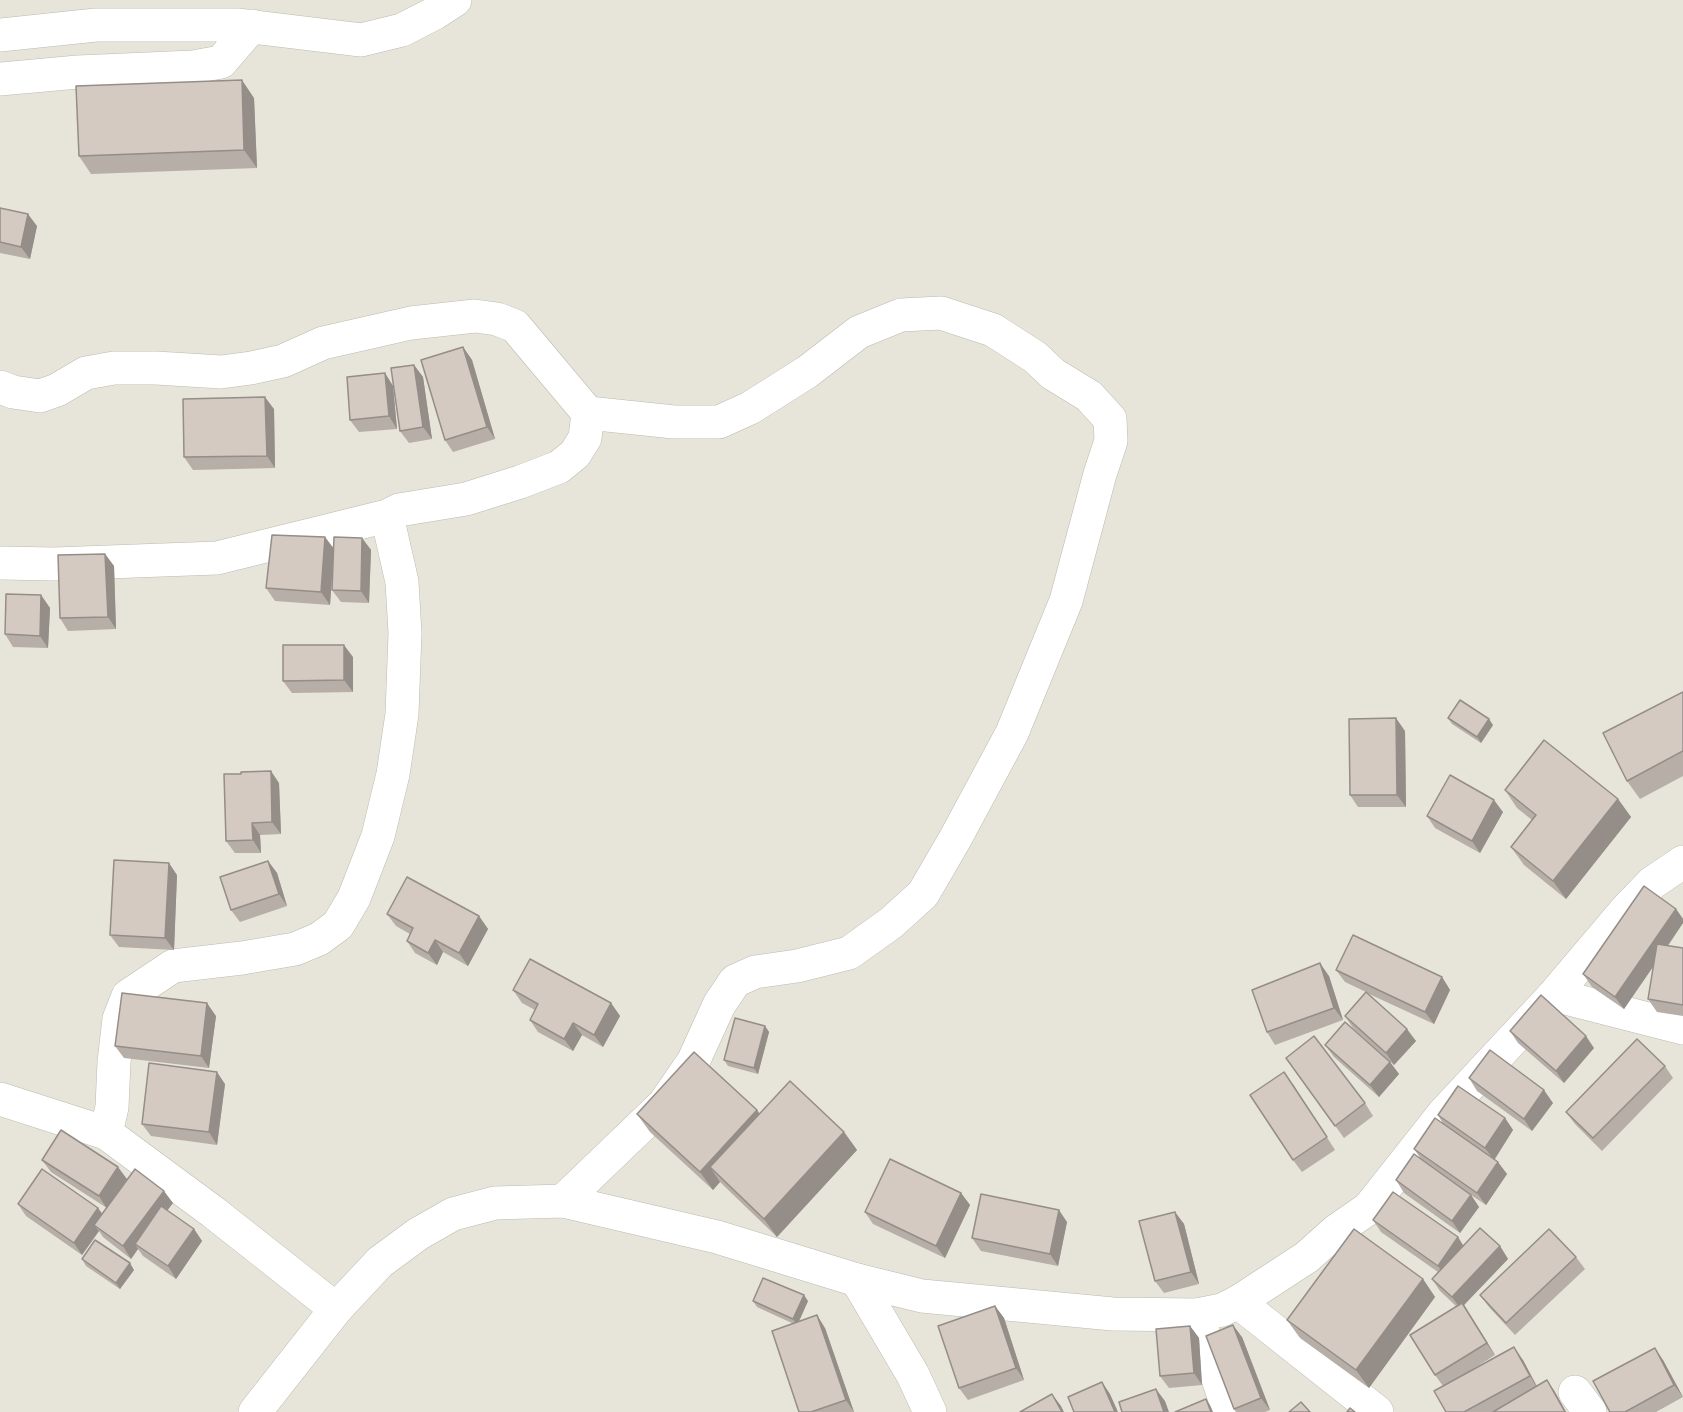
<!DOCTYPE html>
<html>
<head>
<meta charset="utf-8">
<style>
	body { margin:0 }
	canvas { display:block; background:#e7e4d9 }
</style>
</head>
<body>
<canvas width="1683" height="1412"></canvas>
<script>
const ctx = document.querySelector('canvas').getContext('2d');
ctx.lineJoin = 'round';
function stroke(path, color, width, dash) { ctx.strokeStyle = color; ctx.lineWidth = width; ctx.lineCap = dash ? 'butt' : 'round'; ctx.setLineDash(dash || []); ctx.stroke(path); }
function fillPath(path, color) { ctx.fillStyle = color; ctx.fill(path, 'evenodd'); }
const minor = new Path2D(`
	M0,35l96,-10h141l124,15 41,-10 33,-17 20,-13
	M0,79l78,-7 115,-5 28,-5 31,-36
	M0,387l13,5 27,4 17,-6 29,-17 28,-5h42l65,4 30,-4 32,-7 40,-18 88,-20 64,-7 22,3 18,7 73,87 -3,25 -10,16 -16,13 -39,15 -54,17 -67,11 -12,6 15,66 3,51 -3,81 -9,60 -15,62 -24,62 -16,27 -19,14 -24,10 -53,9 -69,8 -45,30 -9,23 -5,43 -2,45 -6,26
	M0,563l54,1 163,-6 170,-42
	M1554,995l129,33
	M0,1099l106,34 107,79 123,97
	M563,1201l101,-97 29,-42 26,-57 16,-24 20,-9 42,-6 52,-13 42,-30 32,-29 32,-55 57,-106 54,-132 34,-127 11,-33 -1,-22 -21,-23 -36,-22 -18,-17 -42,-27 -52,-17 -40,2 -42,17 -52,40 -57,36 -31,14h-45l-86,-9
	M857,1280l56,95 17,37
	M1238,1302l139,110
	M1197,1315l32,97
	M1575,1392l15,20`);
const tertiary = new Path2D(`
	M255,1412l81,-103 44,-47 38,-28 35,-20 42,-11 68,-2 154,36 140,43 65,16 191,18 84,1 25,-5 16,-8 69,-45 29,-26 33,-23 75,-95 110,-118 72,-85 26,-27 31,-21`);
const wall = new Path2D(`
	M254,98l3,70 -166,6 -12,-18z
	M0,208l37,18 -7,33 -30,-6z
	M463,347l9,13 23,79 -42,13 -8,-12z
	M414,365l9,12 9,62 -23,4 -9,-12z
	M385,373l8,13 4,43 -38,3 -9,-12z
	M274,409l1,59 -82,2 -9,-13z
	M325,537l8,11 29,-10 9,12 -2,53 -28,-1 -9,-12 1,-28 -3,43 -55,-4 -9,-13z
	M105,554l9,12 2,63 -48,2 -8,-13z
	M41,595l9,13 -2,40 -35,-1 -8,-13z
	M353,657v35l-61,1 -9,-12z
	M1683,692v84l-43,23 -13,-18z
	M1448,718l45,7 -12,18 -29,-19z
	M1405,731l1,76h-48l-8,-12z
	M279,783l2,51 -21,1 1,18h-26l-9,-12z
	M1505,790l113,9 13,18 -65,82 -42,-34 -13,-18 21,-27 -15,-12z
	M1503,812l-23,41 -45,-25 -8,-12z
	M268,861l9,12 10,33 -47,16 -9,-12z
	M177,875l-3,75 -55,-3 -9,-12z
	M1676,909l7,10v4l-15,23 15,2v68l-26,-4 -9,-13 5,-32 -29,42 -32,-22 -9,-13z
	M387,914l92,2 9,13 -20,37 -25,-14 -6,13 -22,-12 -8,-12 3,-7 -14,-8z
	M1336,970l106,7 8,13 -16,34 -67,-31 49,48 -22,24 -41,-37 -8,-12 21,-24 -21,-10z
	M1329,976l14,44 -68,25 -8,-13z
	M513,990l98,13 9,13 -17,31 -21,-12 -9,16 -35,-19 -8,-12 5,-10 -13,-7z
	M216,1016l-7,52 -85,-10 -9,-12z
	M765,1026l4,6 -11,42 -30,-8 -4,-6z
	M1510,1031l84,17 -30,35 -46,-40z
	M1325,1045l65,17 9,12 -20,23 -45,-40z
	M1286,1058l79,45 8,13 -29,22z
	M1665,1066l8,12 -71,73 -27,-27 -9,-12z
	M1469,1078l84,25 -21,28 -55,-40z
	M225,1084l-8,61 -66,-9 -9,-12z
	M1293,1084l42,66 -33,22 -9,-12z
	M637,1114h123l84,18 13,18 -80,87 -57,-55 -7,8 -63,-58z
	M1438,1115l67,3 8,12 -18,29 12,15 -21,31 -15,-10 8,12 -19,26 -56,-40 -8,-13 25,-21 -7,-10 28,-27z
	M42,1160l85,19 -11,16 57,8 -6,7 27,19 8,12 -26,38 -33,-23 -5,-7 -7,10 -28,-22 -4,-6 -17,24 -56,-39 -8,-12 80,4 4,6 5,-6 -56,-36z
	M961,1193l9,12 -25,53 -72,-34 -8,-12z
	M1175,1212l9,12 15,60 -35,9 -9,-12z
	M1373,1220l85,17 5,9h37l8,13 -44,46 31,50 -36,23 64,-18 14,26 10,-6 8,12 11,20h-120l-3,-26 -8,-11 22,-68 -17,-16 -8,-12 6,-7 -57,-40z
	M1067,1222l-9,44 -77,-15 -9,-13z
	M1576,1257l9,12 -70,66 -26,-28 -9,-12z
	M82,1259l52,11 -14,19 -34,-23z
	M1423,1279l12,18 -66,91 -69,-50 -13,-18z
	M753,1301h55l-9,21 26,6 29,84h-55l-5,-88 -37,-17z
	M995,1306l9,12 20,62 -56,20 -9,-12z
	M1190,1326l9,12 3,47 -33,3 -9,-12z
	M1242,1337l28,73 -5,2h-29l-2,-3z
	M1663,1360l20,37 -27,15h-46z`);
const shadedWall = new Path2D(`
	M242,80l12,18 3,70 -13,-18z
	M28,214l9,12 -7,33 -9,-12z
	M463,347l9,13 23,79 -8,-12z
	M414,365l9,12 9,62 -9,-12z
	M385,373l8,13 4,43 -8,-13z
	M265,397l9,12 1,59 -8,-12z
	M325,537l9,12 -4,56 -9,-13z
	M362,538l9,12 -2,53 -8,-12z
	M105,554l9,12 2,63 -8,-12z
	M41,595l9,13 -2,40 -8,-12z
	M344,645l9,12v35l-9,-12z
	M1396,718l9,13 1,76 -9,-12z
	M1489,719l4,6 -12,18 -4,-6z
	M271,771l8,12 2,51 -9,-12z
	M1618,799l13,18 -65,82 -13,-18z
	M1494,800l9,12 -23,41 -8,-12z
	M252,823l8,12 1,18 -8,-13z
	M268,861l9,12 10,33 -8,-12z
	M169,863l8,12 -3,75 -9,-12z
	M1676,909l7,10v4l-59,86 -9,-12z
	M479,916l9,13 -20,37 -9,-13z
	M435,940l8,12 -6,13 -9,-12z
	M1320,963l9,13 14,44 -9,-12z
	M1442,977l8,13 -16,34 -9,-12z
	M207,1003l9,13 -7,52 -8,-12z
	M611,1003l9,13 -17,31 -9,-12z
	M573,1023l9,12 -9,16 -9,-12z
	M765,1026l4,6 -11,42 -4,-6z
	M1407,1029l9,12 -22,24 -8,-12z
	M1586,1036l8,12 -30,35 -8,-12z
	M1390,1062l9,12 -20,23 -9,-12z
	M217,1072l8,12 -8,61 -8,-13z
	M1544,1090l9,13 -21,28 -8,-12z
	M757,1110l12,17 -59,40 10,15 -7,8 -13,-18z
	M1505,1118l8,12 -19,30 -9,-12z
	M844,1132l13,18 -80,87 -13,-18z
	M1498,1162l9,12 -21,31 -9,-12z
	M118,1167l9,12 -20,30 -8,-13z
	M164,1191l9,12 -33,44 -5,-3 3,5 -7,10 -8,-13z
	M961,1193l9,12 -25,53 -9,-12z
	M1471,1195l8,12 -19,26 -8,-12z
	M98,1208l9,12 -13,5 5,6 -17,24 -8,-12z
	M1059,1210l8,12 -9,44 -8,-12z
	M1175,1212l9,12 15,60 -8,-12z
	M194,1229l8,12 -26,38 -8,-13z
	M1458,1237l8,13 -20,28 -8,-12z
	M1500,1246l8,13 -44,46 31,50 -43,-58z
	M130,1263l4,7 -14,19 -4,-6z
	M1423,1279l12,18 -66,91 -13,-18z
	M804,1295l4,6 -11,24 -4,-6z
	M995,1306l9,12 20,62 -8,-12z
	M817,1315l8,13 29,84 -8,-12z
	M1233,1325l9,12 28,73 -9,-12z
	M1190,1326l9,12 3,47 -8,-12z
	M1514,1347l9,13 15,29 -8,-13z
	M1655,1348l8,12 20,37 -9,-12z
	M1547,1380l8,12 11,20h-1z
	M1102,1382l8,12 8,18h-3z
	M1156,1389l9,12 4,11h-5z
	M1052,1394l9,12 3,6h-2z
	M1206,1399l4,6 3,7h-2z`);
const building = new Path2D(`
	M242,80l2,70 -165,6 -3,-70z
	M0,208l28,6 -7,33 -21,-5z
	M463,347l24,80 -42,13 -24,-80z
	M414,365l9,62 -23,4 -9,-63z
	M385,373l4,43 -39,4 -3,-43z
	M265,397l2,59 -83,1 -1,-58z
	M272,535l53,2 -4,55 -55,-4z
	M334,537l28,1 -1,53 -29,-1z
	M105,554l3,63 -48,1 -2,-63z
	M6,594l35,1 -1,41 -35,-2z
	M283,645h61v35l-61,1z
	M1683,692v59l-56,30 -24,-48z
	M1460,700l29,19 -12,18 -29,-19z
	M1396,718l1,77h-47l-1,-76z
	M1544,740l74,59 -65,82 -42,-34 25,-32 -31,-25z
	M271,771l1,51 -20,1 1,17 -27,1 -2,-67h17v-2z
	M1450,775l44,25 -22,41 -45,-25z
	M114,860l55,3 -4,75 -55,-3z
	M268,861l11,33 -48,16 -11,-33z
	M407,877l72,39 -20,37 -24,-13 -7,13 -21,-12 6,-13 -26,-14z
	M1644,886l32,23 -61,88 -32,-23z
	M1353,935l89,42 -17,35 -89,-42z
	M1657,944l26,4v57l-35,-6z
	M530,959l81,44 -17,32 -21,-12 -9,16 -34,-19 8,-16 -25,-14z
	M1320,963l14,45 -67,24 -15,-42z
	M1366,992l41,37 -21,24 -41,-37z
	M122,993l85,10 -6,53 -86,-10z
	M1541,995l45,41 -30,35 -46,-40z
	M735,1018l30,8 -11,42 -30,-8z
	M1345,1022l45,40 -20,23 -45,-40z
	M1314,1036l51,67 -30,23 -49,-68z
	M1637,1039l28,27 -72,72 -27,-26z
	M1490,1050l54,40 -20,29 -55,-41z
	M694,1052l63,58 -57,62 -63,-58z
	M149,1063l68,9 -8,60 -67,-8z
	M1284,1072l43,65 -34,23 -43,-65z
	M790,1081l54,51 -80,87 -54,-52z
	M1458,1086l47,32 -20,30 -47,-33z
	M1435,1118l63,44 -21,31 -63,-44z
	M61,1130l57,37 -19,29 -57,-36z
	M1414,1154l57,41 -19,26 -56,-41z
	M890,1159l71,34 -25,53 -71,-34z
	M42,1169l56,39 -24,35 -56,-39z
	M135,1169l29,22 -41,55 -29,-21z
	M1393,1192l65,45 -20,29 -65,-46z
	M981,1194l78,16 -9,44 -78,-16z
	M161,1206l33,23 -26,37 -33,-22z
	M1175,1212l16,60 -36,9 -16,-60z
	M1480,1228l20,18 -48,51 -20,-18z
	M1354,1229l69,50 -67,91 -69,-50z
	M1549,1229l27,28 -70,66 -26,-28z
	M95,1240l35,23 -14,20 -34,-24z
	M763,1278l41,17 -11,24 -40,-18z
	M1462,1303l25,40 -52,32 -25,-40z
	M995,1306l21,62 -57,20 -21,-62z
	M817,1315l29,85 -35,12h-12l-27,-81z
	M1233,1325l28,73 -27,11 -28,-73z
	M1190,1326l4,47 -34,3 -4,-47z
	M1514,1347l16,29 -66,36h-18l-12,-21z
	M1655,1348l19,37 -49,27h-15l-17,-31z
	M1547,1380l18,32h-72z
	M1102,1382l13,30h-41l-6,-15z
	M1156,1389l8,23h-42l-3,-10z
	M1052,1394l10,18h-42z
	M1206,1399l5,13h-36z
	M1301,1402l9,10h-21z
	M1350,1408l5,4h-8z`);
stroke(minor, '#bcbaaf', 34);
stroke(tertiary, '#bcbaaf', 34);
stroke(minor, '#fff', 33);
stroke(tertiary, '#fff', 33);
fillPath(wall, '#b6aea7');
fillPath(shadedWall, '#948d88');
fillPath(building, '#d4cac2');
stroke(building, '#948d88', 1.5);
</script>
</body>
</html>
